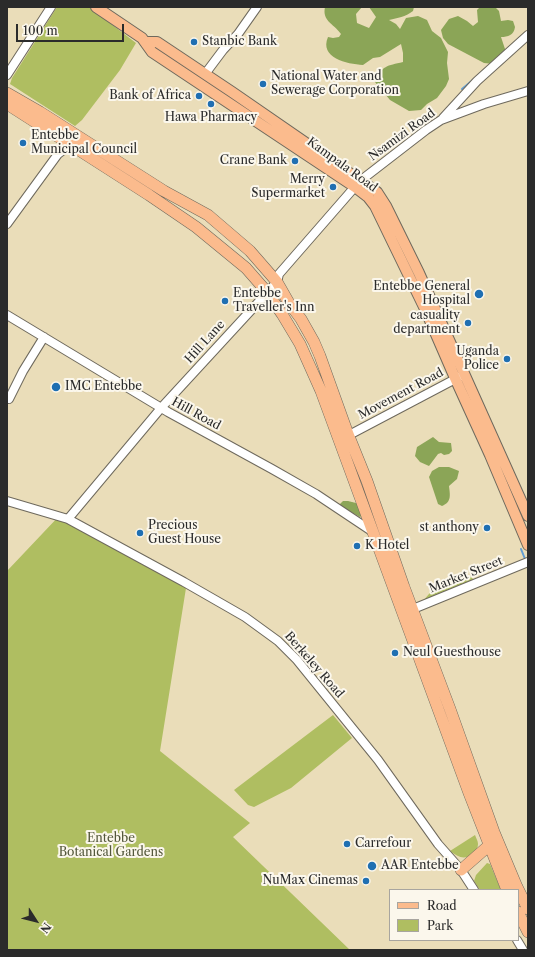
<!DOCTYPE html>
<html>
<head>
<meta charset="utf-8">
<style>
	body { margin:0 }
	#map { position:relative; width:535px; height:957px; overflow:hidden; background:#eaddb9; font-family:"Libre Caslon Text",serif }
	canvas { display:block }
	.frame { position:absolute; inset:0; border:8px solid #2b2b2b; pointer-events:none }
	.legend { position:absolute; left:389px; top:889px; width:130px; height:52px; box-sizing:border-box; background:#fbf7ec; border:1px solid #a8a59f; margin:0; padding:5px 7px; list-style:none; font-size:12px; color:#2b2b2b }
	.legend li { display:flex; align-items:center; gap:8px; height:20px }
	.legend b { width:20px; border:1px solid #a8a59f }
	.north { position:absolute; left:16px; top:901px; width:40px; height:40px; -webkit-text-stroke:3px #fbf7ec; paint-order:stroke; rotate:126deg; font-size:11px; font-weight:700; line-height:16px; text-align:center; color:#2b2b2b }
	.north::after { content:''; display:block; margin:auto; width:14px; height:18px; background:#2b2b2b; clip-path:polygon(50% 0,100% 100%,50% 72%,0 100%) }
	.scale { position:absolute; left:16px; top:24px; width:108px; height:18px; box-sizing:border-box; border:2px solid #2b2b2b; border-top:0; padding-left:5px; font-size:12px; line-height:14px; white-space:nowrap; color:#2b2b2b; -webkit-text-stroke:3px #fbf7ec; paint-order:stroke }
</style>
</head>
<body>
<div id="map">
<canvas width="535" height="957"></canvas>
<div class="frame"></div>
<ul class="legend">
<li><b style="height:5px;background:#fbbb8d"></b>Road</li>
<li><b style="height:11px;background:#afbe61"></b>Park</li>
</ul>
<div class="north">N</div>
<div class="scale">100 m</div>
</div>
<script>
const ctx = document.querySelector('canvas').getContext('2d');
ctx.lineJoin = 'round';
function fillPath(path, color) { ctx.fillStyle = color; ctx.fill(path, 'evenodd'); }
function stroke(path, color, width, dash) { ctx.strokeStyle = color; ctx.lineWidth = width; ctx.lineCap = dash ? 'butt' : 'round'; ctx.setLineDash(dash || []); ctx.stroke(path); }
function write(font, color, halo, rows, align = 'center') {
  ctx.font = font + ' "Libre Caslon Text",serif'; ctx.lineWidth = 4; ctx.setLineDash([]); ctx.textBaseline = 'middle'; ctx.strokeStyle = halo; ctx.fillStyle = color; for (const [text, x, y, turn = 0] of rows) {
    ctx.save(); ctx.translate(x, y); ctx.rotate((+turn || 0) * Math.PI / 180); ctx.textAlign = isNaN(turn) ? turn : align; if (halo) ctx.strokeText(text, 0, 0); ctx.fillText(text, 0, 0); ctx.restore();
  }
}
const green = new Path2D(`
	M57,7h32l47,36 -16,27 -38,50 -7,6 -65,-42 2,-6z
	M60,515l119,67 7,6 -26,163 90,72 -17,14 117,113h-343v-379z
	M467,575l4,2 4,4 -48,20h-4l11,-13z
	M333,715l19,23 -61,50 -37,19 -6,-2 -14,-15z
	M475,835c1,3 3,6 3,9 0,4 -2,6 -5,9 -8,8 -15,4 -23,-2z
	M487,863l3,1 11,26h-21l-6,-9 2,-6z`);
const forest = new Path2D(`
	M325,7h37l-6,7 1,9 12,5 7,-11 -7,-10h45l-1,4c-8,6 -15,7 -24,9l7,4 4,5 6,-11 12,-2 9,4 5,11 9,7 7,14 -1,11 2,16 -3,7 -9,12 -10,6 -6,6 -12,1 -19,-11 -15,-18c7,-17 12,-16 28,-20v-9l-2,-9 -21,13 -7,1 -10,7c-16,-1 -44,-7 -35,-28l5,1 6,-1 2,-3c-8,-11 -19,-13 -16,-27z
	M480,7h15l4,4 2,10 7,-1 5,1 2,6c-1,8 -7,10 -14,10l5,15 -12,12 -10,-1 -36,-19 -5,-6 -2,-8 8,-11 9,-3 9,5 6,5 5,-4 -1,-12z
	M433,437l6,5 12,1 1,8 -3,3 -5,1 -3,-2 -3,1 -9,12 -9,-4 -5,-6 2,-9z
	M439,467h10l10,4 -2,8 -8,7c1,9 3,16 -7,20l-4,-2 -9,-27 3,-6z
	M343,501h5l12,3 4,10 -4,3 -21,-12z`);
const stream = new Path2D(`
	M462,89l12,-10
	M521,549l4,10`);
const minor = new Path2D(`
	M205,74l18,-24 15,-16 19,-27
	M7,75l44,-68
	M443,118l34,-37 51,-46
	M7,224l51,-70 13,-10
	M7,315l161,97 104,57 44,25 57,38
	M9,399l14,-28 21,-34
	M348,434h3l110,-58
	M7,501l61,18 116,63 61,35 33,24 19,19 81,100 60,84 23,26 13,20
	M68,519l93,-111 116,-126 2,-8 81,-93 66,-51 15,-10 43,-16 44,-13
	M413,609l115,-47
	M517,940l6,10`);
const major = new Path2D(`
	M96,7l46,31 10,14 203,135 13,10 7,9 50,103 30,69 35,77 38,90
	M146,42h11l75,50 145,100 9,14 33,67 109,243`);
const highway = new Path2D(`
	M7,93l33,19 124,79 44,24 42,36 27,31 12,21 12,16 13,23 6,14 28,78 19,47 37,106 46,122 44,123 23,55 11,22
	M7,104l142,91 47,32 50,41 21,24 15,22 18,30 21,47 148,402 38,97
	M461,870l32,-28
	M518,912l10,20`);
const markers = [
	[194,42,4,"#1f6fb2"],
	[263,84,4,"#1f6fb2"],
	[199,96,4,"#1f6fb2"],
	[211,104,4,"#1f6fb2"],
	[23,143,4,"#1f6fb2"],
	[295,161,4,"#1f6fb2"],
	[333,187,4,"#1f6fb2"],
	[479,294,5,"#1f6fb2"],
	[225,301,4,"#1f6fb2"],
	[468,323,4,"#1f6fb2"],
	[507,359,4,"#1f6fb2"],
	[56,387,5,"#1f6fb2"],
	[487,528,4,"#1f6fb2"],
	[140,533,4,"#1f6fb2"],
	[357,546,4,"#1f6fb2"],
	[395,653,4,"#1f6fb2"],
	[347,844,4,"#1f6fb2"],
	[372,866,5,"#1f6fb2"],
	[366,881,4,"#1f6fb2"]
];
const poiNames = [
	["Stanbic Bank",202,42],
	["National Water and",271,77],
	["Sewerage Corporation",271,91],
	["Bank of Africa",191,96,"right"],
	["Hawa Pharmacy",211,118,"center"],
	["Entebbe",31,136],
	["Municipal Council",31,150],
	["Crane Bank",287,161,"right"],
	["Merry",325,180,"right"],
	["Supermarket",325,194,"right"],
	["Entebbe General",470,287,"right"],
	["Hospital",470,301,"right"],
	["Entebbe",233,294],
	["Traveller's Inn",233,308],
	["casuality",460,316,"right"],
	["department",460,330,"right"],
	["Uganda",499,352,"right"],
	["Police",499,366,"right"],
	["IMC Entebbe",65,387],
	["Precious",148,526],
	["Guest House",148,540],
	["st anthony",479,528,"right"],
	["K Hotel",365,546],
	["Neul Guesthouse",403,653],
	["Carrefour",355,844],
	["AAR Entebbe",381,866],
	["NuMax Cinemas",358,881,"right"]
];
const streetNames = [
	["Nsamizi Road",402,135,-36],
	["Kampala Road",342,165,36],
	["Hill Lane",205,342,-48],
	["Movement Road",401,394,-28],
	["Hill Road",196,414,29],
	["Market Street",466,575,-22],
	["Berkeley Road",314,665,49]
];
const parkNames = [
	["Entebbe",111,839],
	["Botanical Gardens",111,853]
];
fillPath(green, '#afbe61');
fillPath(forest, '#8ba557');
stroke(stream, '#639ed3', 2);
stroke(minor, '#6e695d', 10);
stroke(major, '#6e695d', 12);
stroke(highway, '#6e695d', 12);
stroke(minor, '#fff', 8);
stroke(major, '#fbbb8d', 10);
stroke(highway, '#fbbb8d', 11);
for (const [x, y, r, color] of markers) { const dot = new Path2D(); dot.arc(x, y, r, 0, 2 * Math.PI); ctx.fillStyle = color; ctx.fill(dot); stroke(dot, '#fbf7ec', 1.5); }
write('12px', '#2b2b2b', '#fbf7ec', poiNames, 'left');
write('12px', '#2b2b2b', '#fbf7ec', streetNames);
write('12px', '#53573b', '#fbf7ec', parkNames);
</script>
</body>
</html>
